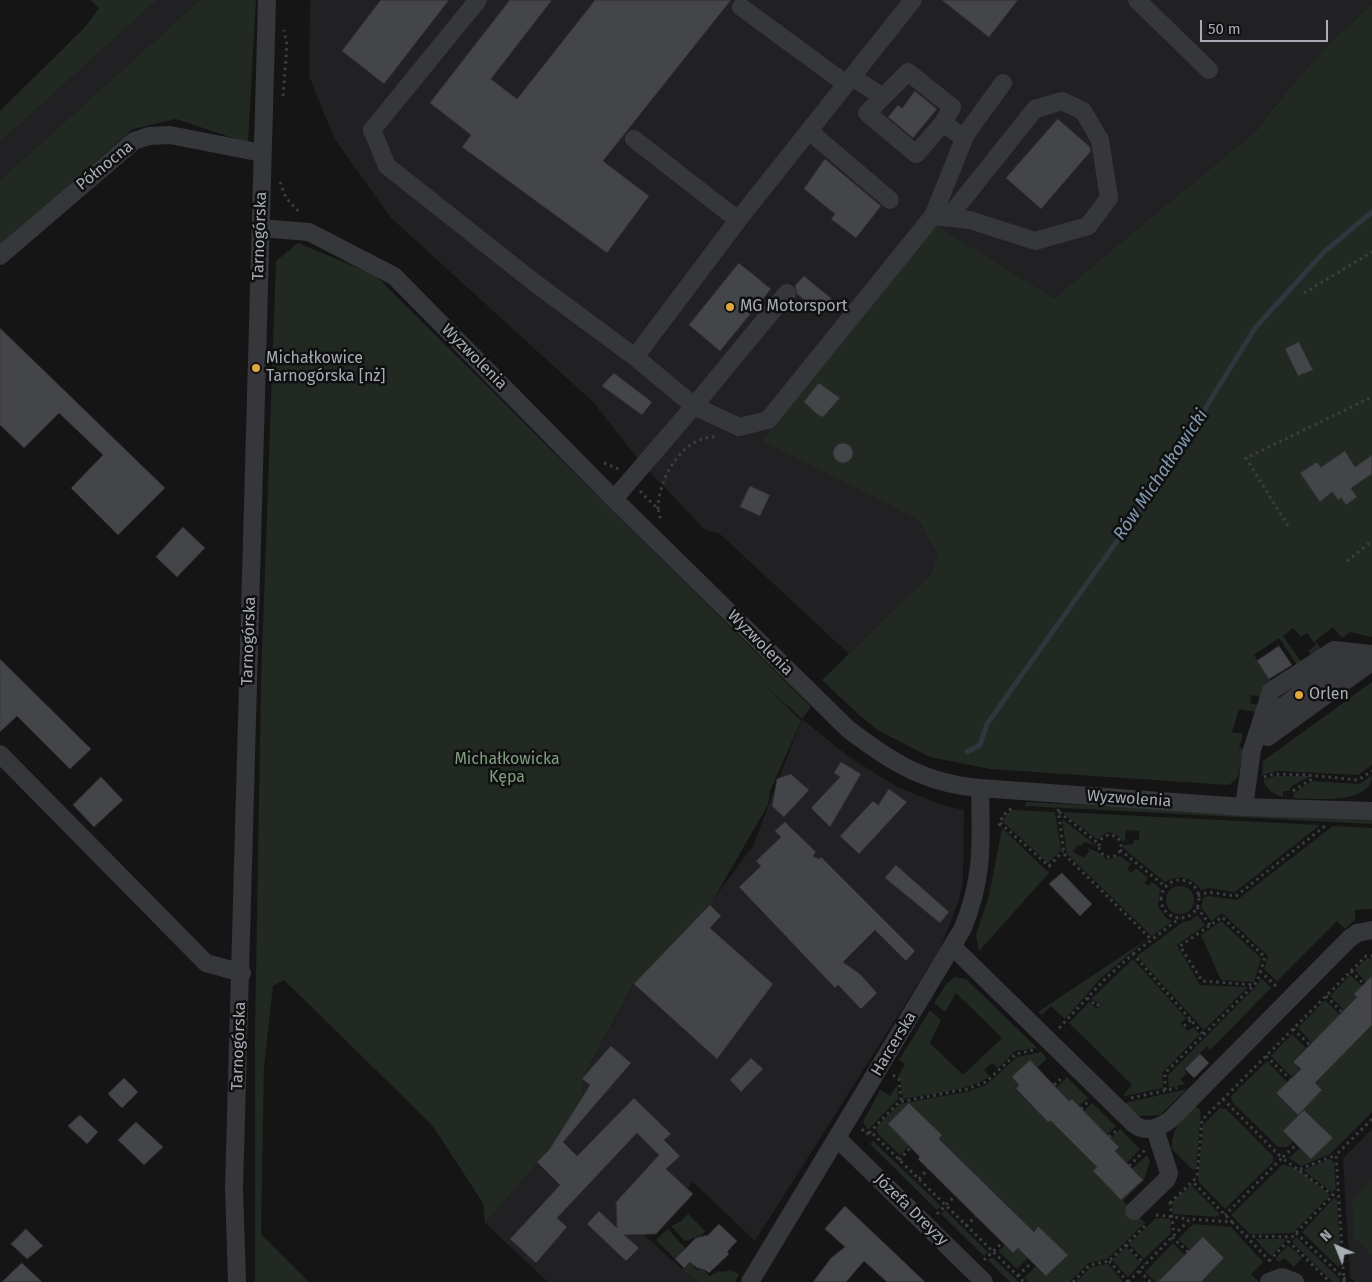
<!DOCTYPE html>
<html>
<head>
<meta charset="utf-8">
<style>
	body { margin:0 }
	#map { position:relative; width:1372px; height:1282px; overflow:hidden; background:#151516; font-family:"Fira Sans",sans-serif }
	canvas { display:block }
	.north { position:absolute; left:1312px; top:1222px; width:50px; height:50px; -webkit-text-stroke:4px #101011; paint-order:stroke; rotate:316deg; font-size:14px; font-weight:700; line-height:20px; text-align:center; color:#a7acb5 }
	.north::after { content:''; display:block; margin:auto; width:18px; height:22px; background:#a7acb5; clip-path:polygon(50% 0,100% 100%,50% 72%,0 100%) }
	.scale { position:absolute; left:1200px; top:20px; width:128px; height:22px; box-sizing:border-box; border:2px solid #a7acb5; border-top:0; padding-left:6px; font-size:15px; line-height:18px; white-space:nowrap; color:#a7acb5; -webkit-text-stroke:4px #101011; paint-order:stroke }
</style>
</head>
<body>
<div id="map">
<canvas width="1372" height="1282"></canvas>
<div class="north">N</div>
<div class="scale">50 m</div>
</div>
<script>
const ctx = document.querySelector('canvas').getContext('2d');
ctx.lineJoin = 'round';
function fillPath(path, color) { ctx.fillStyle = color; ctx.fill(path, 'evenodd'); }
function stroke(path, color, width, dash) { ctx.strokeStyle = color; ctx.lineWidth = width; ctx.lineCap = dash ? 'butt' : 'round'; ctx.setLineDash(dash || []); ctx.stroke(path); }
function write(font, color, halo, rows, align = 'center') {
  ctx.font = font + ' "Fira Sans",sans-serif'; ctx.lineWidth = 5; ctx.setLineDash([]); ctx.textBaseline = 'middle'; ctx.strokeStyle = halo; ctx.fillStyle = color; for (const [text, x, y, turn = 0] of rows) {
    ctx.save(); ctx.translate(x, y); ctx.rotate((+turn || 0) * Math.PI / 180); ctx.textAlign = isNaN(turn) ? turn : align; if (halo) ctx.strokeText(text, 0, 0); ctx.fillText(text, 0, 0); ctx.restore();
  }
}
const built = new Path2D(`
	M157,0h43l-200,180v-38z
	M310,0h1062v4l-16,14 -81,88 -18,24 -203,168 -119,-73 -173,216 158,79 17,34 -5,19 -83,81 -129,-120 -16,-5 -66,-70 -45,-57 -203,-185 -56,-79 -25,-62z
	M802,719l46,37 47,30 47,19 22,5 -1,71 -4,19 -19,49 -185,292 -62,-59 -50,52 42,38 15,10h-152l-63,-59 64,-73 34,-55 -1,-16 52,-95 75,-79 44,-59z
	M1372,1129v153h-17l-5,-5 -7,-119z`);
const green = new Path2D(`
	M90,0h67l-157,142v-31l86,-85 13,-18z
	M200,0h56l-8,143 -72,-24 -43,10 -133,116v-65z
	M1372,4v633l-22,-5 -8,6 -9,-11 -18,14 8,10 -9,7 -6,-7 8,-6 -9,-12 -6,4 -8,-9 -10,8 20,28 -4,4 -20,-30 -25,17 20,31 -14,11 -8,-2 -2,8 8,2 -2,7 -17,-3 -7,23 11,2 -4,14 7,1 -9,29 -8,7 -239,-16 -60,-12 -51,-26 -20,-16 -37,-35 110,-107 5,-19 -18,-34 -157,-79 172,-217 120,74 203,-168c33,-44 74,-90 115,-126z
	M298,243l77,32 436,432 -9,12 -35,-32 34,34 -31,70 -2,14 -58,100 -77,80 -51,94 1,16 -34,55 -64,73 -2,-20 -51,-78 -148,-145 -11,6 -9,80 -3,168 48,48h-54v-247l6,-353 15,-421z
	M1372,682v83l-14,10 -80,-4 -16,4 1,-14z
	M1372,775c0,30 -59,24 -79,23l1,-5 18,-12 48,3z
	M1275,776h36l-19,10 -3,5h-6v6c-10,-3 -16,-7 -20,-17z
	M1026,802l346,18v4l-347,-18z
	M1012,810l43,2 6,38 -13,13 -45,-41 3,-8z
	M1061,812l259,13 -85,67 -27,-4 -7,2c-9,-13 -22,-16 -36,-8l-42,-34 1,-3 9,-1 1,-4h5v-9l-13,-1 -1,9 5,1 -8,1c-6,-11 -17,-11 -24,-1z
	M1062,819l35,27 -13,-4 -3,4 -3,-2 -5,8 11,6 5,-7 -2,-3 11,4 9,8 13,-4 11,8 -4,5 4,4 5,-5 12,10 -4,5 5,3 3,-4 8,6 -2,18 8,12 6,3 -20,15 -85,-82z
	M1333,826l39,2v81l-17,1v10l-10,9 -8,-8 -60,60 -13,-12 4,-13 -46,-43 -11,8 -10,-14 2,-9 5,-2 29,4z
	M1002,828l47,45 -70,78 -3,-16 13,-39z
	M1166 900a14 14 0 1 1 28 0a14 14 0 1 1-28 0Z
	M1197,915l8,10 -28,20 23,40 48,2 -44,43 -67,-74 46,-34 7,-1z
	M1221,921l40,37 -7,24 -33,-2 -20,-45z
	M1147,939l-47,40 -35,40 -14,-13 -9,9 -4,-3z
	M1367,958l5,1v17l-6,6 -11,-12z
	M1133,959l53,59 -6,5 8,8 5,-4 7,7 -38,39 1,15 -38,8 -2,-1 9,-10 -63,-62 20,-21 8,7 4,-4 -10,-6z
	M1350,975l12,11 -7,8 2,3 -13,13 -14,-14z
	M955,977l11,2 71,69 -22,3 -17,17 -6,-5 -8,7 5,6c-16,15 -64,18 -86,23l-3,-21 -2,-1 7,-13 -6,-4 31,-50 11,10 -11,23 33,32 39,-37 -46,-45 -11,19 -11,-9 13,-20z
	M1261,978l10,10 -61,62 -3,-4 -23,23 3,4 -6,6 4,5 -16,4 -1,-13 90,-91z
	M1325,1000l15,15 -28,28 -14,-15z
	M1372,1025v87l-42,42 -29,12 -12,-8 11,-10 11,11 22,-21 -29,-28 -21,21 10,11 -6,5h-9l-46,-45 -1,-6 36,-35 20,21 -10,11 21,21 24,-24 -7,-7z
	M1292,1034l14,14 -13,14 7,7 -8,8 -21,-21z
	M1041,1052l6,6 -10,10 -8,-8 -16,17 6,8 -3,5 32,32 3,-1 46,46 -3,5 27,28 22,-20 -11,-11 15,-14 3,6 -6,19 -21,21 22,22 -38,36 -18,4 -20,19h-40l-5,-4 12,-12 10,10 21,-21 -29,-28 -4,5 -95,-93 3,-4 -33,-32 -21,21 21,21 -9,10 -22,-21 -2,-6 23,-24 67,-12 20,-7 31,-28z
	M1067,1077l21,21 -9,8 -7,-7 -3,2 -13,-13z
	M897,1085l1,14 -30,31 -5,-8 17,-32 10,6z
	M1187,1089l-27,26 -21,1 -15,-13z
	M1092,1103l24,23 -9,9 -23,-24z
	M1195,1105l6,6 -5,58 -3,1 -21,-21c-1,-20 10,-30 23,-44z
	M1220,1108l6,1 47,47v6l-48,47 -27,-28 5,-56z
	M1120,1129l20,20 -13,14 -12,-12 3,-4 -8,-8z
	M873,1141l68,65 -4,4 -67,-66z
	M1330,1159l4,3 2,27 -4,3 -29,-22z
	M1283,1164l16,6 30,24v2l-36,37 -43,1 -19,-19z
	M1372,1179v76l-18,-17 -2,-39z
	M1191,1185l29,29 -4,3 -43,-3 -1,-12z
	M1334,1198l3,2 4,65 -3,2 -36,-35z
	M945,1210l43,42 -4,4 -43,-42z
	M688,1214l17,17 -3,4 -17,6 -14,-15 9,-4z
	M1156,1218l14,1 1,14 -27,26 -15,-15z
	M1193,1224l38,3 32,35 -12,12 8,8h-58l23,-24 -21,-21 -13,13 -12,-11z
	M668,1229l17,19 -10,11 -19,-19z
	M1296,1237l44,42v3h-7l-41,-40z
	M1255,1239h30v2l-14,15z
	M1173,1243l12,12 -27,27h-2l-11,-10z
	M1005,1245l8,8 5,-5 10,10 -11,11 -19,-18z
	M1288,1245l14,13 -8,9 -10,-9 -5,4 -4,-3z
	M1126,1247l15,16 -13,14 -16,-17z
	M992,1257l27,25h-9l-22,-22z
	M691,1261l5,9h8l5,6 10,-5 4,1 7,-2 9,4 -4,8h-35l-18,-12z
	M1108,1264l15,18h-47l15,-15z`);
const stream = new Path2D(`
	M967,752l13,-7 7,-21 177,-249 91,-147 69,-76 48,-40`);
const building = new Path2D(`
	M381,0h68l-65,84 -42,-33z
	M510,0h42l-61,79 26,20 78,-99h136l-128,161 46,35 -42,57 -145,-106 9,-12 -41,-32z
	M942,0h76l-29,37z
	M915,91l22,18 -24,29 -25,-21 10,-12 4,3z
	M1058,119l32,28 1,4 -50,58 -35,-31z
	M825,159l56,47 -25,32 -25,-19 4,-5 -31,-25z
	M739,263l32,26 -51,62 -31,-26z
	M804,276l28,23 -11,14 -24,-19 -2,-8z
	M0,328l165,160 -47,47 -47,-47 32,-33 -44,-42 -35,35 -24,-23z
	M1299,342l14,28 -15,6 -13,-27z
	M614,373l38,29 -10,13 -40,-29z
	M819,383l21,15 -17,19 -5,-2 -14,-13z
	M833 453a10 10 0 1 1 20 0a10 10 0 1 1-20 0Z
	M1345,451l10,16 17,-12v19l-21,14 6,9 -11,8 -5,-7 -3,2 -6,-8 -12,10 -20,-29 17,-11 4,5z
	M750,486l20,9 -10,21 -20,-9z
	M183,527l22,21 -28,29 -21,-20z
	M1279,646l13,19 -23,14 -12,-18z
	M0,659l91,90 -21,20 -53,-53 -17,16z
	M841,762l20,12 -31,53 -19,-19 29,-31 -6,-4z
	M791,774l18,16 -25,27 -12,-11 5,-27z
	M101,777l22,23 -29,27 -21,-22z
	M889,789l18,13 -48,52 -19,-18 33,-35 5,4z
	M785,822l31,30 -3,4 6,3 2,-2 94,94 -9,10 -31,-31 -32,32 17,12 17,19 -16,16 -23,-24 -3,3 -96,-101 22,-21 -5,-5 25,-24 -6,-6z
	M896,865l53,47 -9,11 -55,-45z
	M1062,873l30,31 -12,12 -31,-32z
	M710,905l11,11 -11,12 63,56 -56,75 -83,-75z
	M1372,976v49l-57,58 7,7 -24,25 -22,-22 25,-24 -8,-7 64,-65 -3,-3z
	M611,1046l20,17 -68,79 14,14 57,-58 37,36 -7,6 16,16 -14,13 27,25 -37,40 -32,1 15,13 -13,13 -39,-37 12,-13 18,17 -1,-26 43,-47 -22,-22 -80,85 10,9 -31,36 -26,-24 50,-54 -23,-23 12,-12 41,-65 -8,-6z
	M1200,1054l9,9 -15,15 -9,-9z
	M751,1058l12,11 -22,23 -11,-12z
	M1030,1060l39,41 3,-2 47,48 -4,4 28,29 -22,20 -28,-29 4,-4 -46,-46 -3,1 -32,-33 3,-4 -7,-8z
	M124,1078l14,14 -16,16 -14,-14z
	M909,1103l33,32 -3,4 95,93 4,-6 30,29 -22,21 -28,-28 -5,5 -95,-94 2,-2 -32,-33z
	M1304,1110l29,28 -22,21 -28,-28z
	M80,1115l18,17 -11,12 -19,-18z
	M136,1122l27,25 -19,18 -26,-25z
	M845,1206l56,53 24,23h-38l-23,-21 -18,21h-33l18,-24 14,-11 -20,-18z
	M719,1224l18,17 -10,11 2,2 -20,19 -4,-3 -8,-2 -7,-6 -6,6 -9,-9 21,-21 12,-3z
	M26,1229l17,17 -16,13 -16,-15z
	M1203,1237l21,21 -23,24h-43z
	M22,1263l20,19h-40z`);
const path = new Path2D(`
	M283,96l4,-51 -3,-15
	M280,182l6,16 15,16
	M1304,293l68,-41
	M604,463l15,6
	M640,491l18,18 3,11
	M658,509c0,-30 25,-75 60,-72
	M1288,526l-42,-68 126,-61
	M1347,561l25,-20
	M1264,777l10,-3 33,1 51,5 14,-9
	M1293,791l22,-14
	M1058,809l6,45 88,86
	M1059,812l40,32
	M1000,823l49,43 14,-15
	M999,826l4,-11 9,-7
	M1099 846a11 11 0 1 1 22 0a11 11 0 1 1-22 0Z
	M1120,850l46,37
	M1161 899a19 19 0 1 1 38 0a19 19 0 1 1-38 0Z
	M1198,896l10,-4 28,4 89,-70
	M1197,907l13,18
	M1133,954l47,-36
	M1260,971l18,17
	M1351,971l13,13
	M1326,996l16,16
	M1087,998l10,8 3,-3
	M1184,1026l7,-6
	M1059,1028l47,-50 27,-24 71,81
	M1293,1029l17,16
	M1266,1056l24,23
	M893,1075l6,4 2,22
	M1054,1085l9,-8
	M1165,1090v-17l89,-88 3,-3 8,-25 -43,-40 -42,29 22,35 52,4
	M1131,1098l46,-10
	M1223,1099l59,59 -57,57
	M1081,1109l7,-7
	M862,1129l3,4 8,1 151,148
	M869,1133l30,-31 68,-13 19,-7 30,-28 18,-4
	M1109,1137l8,-7
	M899,1160l12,-13
	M1129,1166l16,-16
	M1300,1169l36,-14
	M919,1179l9,-10
	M1170,1202l4,33
	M1170,1203l27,-26 5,-57 164,-164h6
	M937,1214l18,-18
	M1156,1215l33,4
	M1232,1222l41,42
	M966,1226l10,-10
	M1296,1233l52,49
	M1246,1236l46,1 41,-42 -51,-37 14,-13
	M1172,1237l16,15
	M1288,1241l42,41
	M1126,1245l19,19
	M984,1260l18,-17
	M1109,1261l19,21
	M1269,1261l19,-20
	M1139,1271l12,11
	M1018,1276l14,-14
	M1073,1282l17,-17 19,-4 38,-37
	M1128,1282l62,-63 42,3 -40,-41
	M1344,1282l-8,-127 36,-36`);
const minor = new Path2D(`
	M478,0l-106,130 15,36 148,117 100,74 59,49 93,-113
	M1137,0l72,70
	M741,7l105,77
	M852,77l31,20
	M943,123l9,-16 -44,-35 -41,41 49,41 27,-31 21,15
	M809,131l81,69
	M634,139l104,81
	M933,216l37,4 65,21 53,-15 21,-28 -9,-58 -17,-29 -21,-10 -27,8 -87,109
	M260,228l49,4 85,44 220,223 234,230c43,33 78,55 132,59l264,19 128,4
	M0,256l134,-115 15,-5 21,-1 92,18
	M635,357l103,-137 175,-220
	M614,499l80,-93 45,21 29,-7 165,-204 33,-82 37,-51
	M1262,735l20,-28 35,-26 24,-15 31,-9
	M1268,737l102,-74
	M0,754l206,209 36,10
	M1244,807l8,-57 19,-59 63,-41 38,4
	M953,947l182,178c12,8 24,3 35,-5l179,-181 8,-6 15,-3
	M837,1138l147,144
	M1134,1211l33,-32 2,-6 -14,-44
	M237,1282l-3,-94 33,-1188
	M750,1282l213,-354c21,-53 18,-84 17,-140
	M1269,1282l13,-5 13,5`);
const markers = [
	[730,307,5,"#e3a740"],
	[256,368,5,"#e3a740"],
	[1299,695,5,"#e3a740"]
];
const streetNames = [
	["Północna",105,166,-39],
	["Tarnogórska",260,236,-88],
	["Wyzwolenia",474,357,45],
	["Tarnogórska",249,641,-88],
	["Wyzwolenia",760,643,45],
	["Wyzwolenia",1129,799,4],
	["Harcerska",894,1044,-59],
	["Tarnogórska",239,1046,-88],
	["Józefa Dreyzy",911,1210,44]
];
const poiNames = [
	["MG Motorsport",740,307],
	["Michałkowice",266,359],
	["Tarnogórska [nż]",266,377],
	["Orlen",1309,695]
];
const parkNames = [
	["Michałkowicka",507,760],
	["Kępa",507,778]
];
const waterNames = [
	["Rów Michałkowicki",1161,475,-56]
];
fillPath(built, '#212123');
fillPath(green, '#212922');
stroke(stream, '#2f373e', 5);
fillPath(building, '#444549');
stroke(building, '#2f2f32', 1);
stroke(path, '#3c3e42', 3, [2.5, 4]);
stroke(minor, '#36373b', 18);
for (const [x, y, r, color] of markers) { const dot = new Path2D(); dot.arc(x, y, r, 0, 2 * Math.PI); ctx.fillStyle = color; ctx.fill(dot); stroke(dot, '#101011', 2); }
write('16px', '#a7acb5', '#101011', streetNames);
write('16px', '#a7acb5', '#101011', poiNames, 'left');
write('16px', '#809f81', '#101011', parkNames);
write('italic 18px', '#819aae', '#101011', waterNames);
</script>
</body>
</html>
